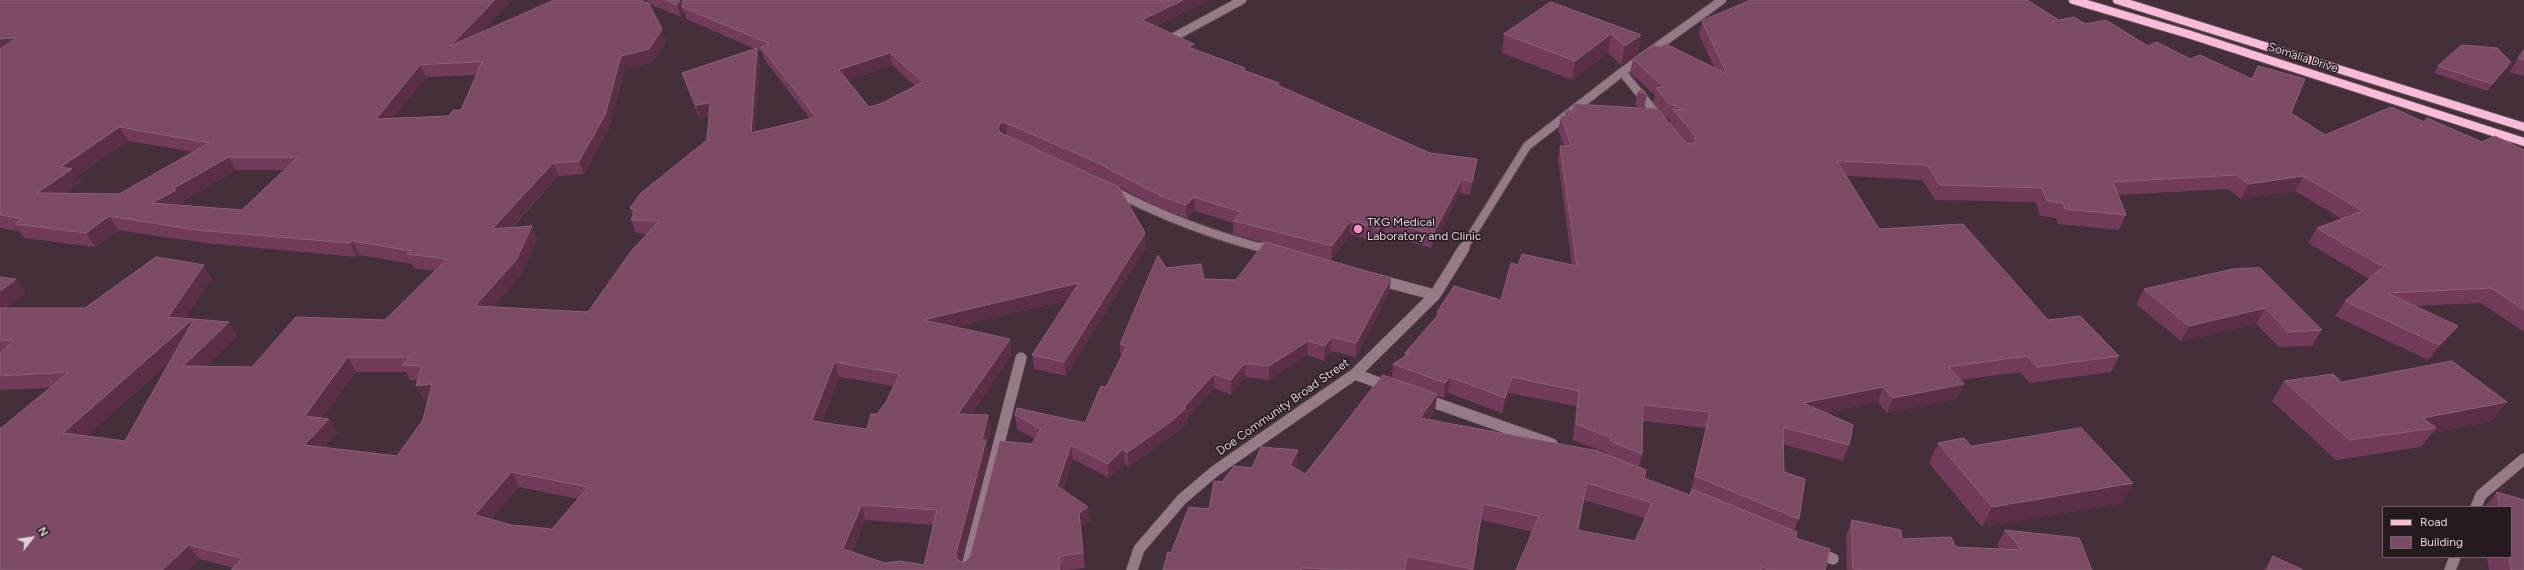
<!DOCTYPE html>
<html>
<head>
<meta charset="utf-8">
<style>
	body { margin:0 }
	#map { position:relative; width:2524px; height:570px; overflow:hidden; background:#452f3a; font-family:Figtree,sans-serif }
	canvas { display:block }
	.legend { position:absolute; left:2382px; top:506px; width:130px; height:52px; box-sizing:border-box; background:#251a1f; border:1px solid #706369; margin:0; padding:5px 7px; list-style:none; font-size:12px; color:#e0d1d8 }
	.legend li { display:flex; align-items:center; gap:8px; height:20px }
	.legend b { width:20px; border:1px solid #706369 }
	.north { position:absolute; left:12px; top:518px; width:40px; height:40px; -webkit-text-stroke:3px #251a1f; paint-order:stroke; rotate:60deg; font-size:11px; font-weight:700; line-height:16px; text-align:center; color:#e0d1d8 }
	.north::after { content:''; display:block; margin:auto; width:14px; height:18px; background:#e0d1d8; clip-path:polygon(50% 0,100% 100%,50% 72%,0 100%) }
</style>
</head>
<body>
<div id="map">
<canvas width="2524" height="570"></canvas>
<ul class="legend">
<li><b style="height:5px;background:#f8bcd9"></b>Road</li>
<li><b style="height:11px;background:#7d4b66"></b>Building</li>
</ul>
<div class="north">N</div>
</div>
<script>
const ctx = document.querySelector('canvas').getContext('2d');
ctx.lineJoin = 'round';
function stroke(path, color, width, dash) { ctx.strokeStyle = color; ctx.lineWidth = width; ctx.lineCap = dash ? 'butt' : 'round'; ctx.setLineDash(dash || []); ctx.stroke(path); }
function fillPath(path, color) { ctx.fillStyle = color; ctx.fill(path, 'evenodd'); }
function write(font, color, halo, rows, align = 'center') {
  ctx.font = font + ' Figtree,sans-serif'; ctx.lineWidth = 3; ctx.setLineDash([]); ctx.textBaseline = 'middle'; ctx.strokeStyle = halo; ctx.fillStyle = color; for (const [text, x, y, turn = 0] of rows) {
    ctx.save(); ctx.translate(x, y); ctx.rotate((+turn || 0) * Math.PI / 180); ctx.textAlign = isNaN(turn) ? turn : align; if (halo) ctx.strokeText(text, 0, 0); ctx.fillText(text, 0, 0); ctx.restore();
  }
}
const minorFar1 = new Path2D(`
	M1172,38l70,-38
	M1622,72l38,46
	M1114,191c50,26 97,44 152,58
	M1463,249l64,-103 95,-74 100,-72`);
const minor = new Path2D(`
	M1262,248l10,3
	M1379,280l56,15
	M1355,374l35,13
	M1424,399l128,45
	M2476,507l5,-12 43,-36
	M1817,552l16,7
	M966,570l55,-212
	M1132,570l7,-21 43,-50 33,-28 140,-97 80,-79 29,-47
	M2450,570l5,-13`);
const major = new Path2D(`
	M2073,0l115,34 336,108
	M2117,0l407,127`);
const wall = new Path2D(`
	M0,0h506l2,4 -28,29 186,9 -13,20 -28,7 -16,59 -25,46 -26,2 -46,52 20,-2 5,14 -15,34 -29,33 95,5 59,-78 -11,-1 -5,-13 2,-4 -3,-8 77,-68 2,-23 -10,1 -13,-33 -4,-12 73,-24 -69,-30 -2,-8 -3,6 -34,-14 -1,-3h563l-53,26 38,18v6l51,18v3l34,12v2l151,68 47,6 -2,13 -5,23 -10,-2 -29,55 -47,-14 -6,9 -28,-9 -19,26 -50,-13 108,46 -33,64 -25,-6 -7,10 -17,-6 -38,25 -24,-3 -14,18 -17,-7 -27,31v4l-13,11 -45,33 -4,-3 -16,14 -36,-19 -10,31 25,17 2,14 -9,6 4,41 -17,2h-837l2,-2 -34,-9 -11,11h-188l50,-182 -50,2v-113l16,2 10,14 -20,15h79l127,-29 -27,39 9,2 35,2 8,14 -30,30 45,1 133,-47 50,-49 -21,-3 -2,-4 -52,-9 -3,2 -152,-14 -87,-13 -23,17 -71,-9 -5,-7 -19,-3zM757,49l5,3 2,7 46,60 -55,13 5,-71zM892,65l23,21 -35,18 -11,3 -22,-26zM477,75l-16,35 -12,6 -56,2 33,-41zM1007,136l90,40 21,11zM128,141l65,11 -74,42 -54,-1 16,-11 -4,-6zM236,170h48l-42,40 -62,-5 4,-2 -1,-2zM1119,187l43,22 25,9 8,-7 38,12v11l32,9 -29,37 -32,-1 -38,-11 -46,76 1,14 -15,29 -21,36 -70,-8 2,14 18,10 -65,118 -5,5h-4l28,-108 -2,-9 4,-16 -20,-14 41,-61 -57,-27 113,-27 -36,55 2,14 32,7 80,-129zM169,362l-44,79 -38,-5zM356,372h50l4,8h8l6,21 4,-1 -5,20 -26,36 -73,-9 13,-14 -8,-14 -7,-1zM839,377l54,9 -7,16 -19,27 -45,-7zM519,487l59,12 -26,30 -40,-4 -21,-6zM865,520l68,5 -9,40 -39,-2 -33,-11z
	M2059,20l26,4 63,22 143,67 34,22 99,-13 58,20 42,8v182l-43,-29 -65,3 42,20 -11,15 -19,19 -93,-44 10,-15 24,-22 -61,-36 9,-15 25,-9 -47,-28 -54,8 -13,-10 -110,6 8,20 -7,15 -61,-6 -2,-6 -16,-2 -4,-14 -101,-2 -13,-20 -76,-4 33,53 169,91 71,36 -8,16 -81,11 -10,-11 -60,8 4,4 -7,15 -70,14 -9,-11 -53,11 24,32 -6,16 -60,-17 1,28 15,47 -5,12 2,7 29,32h-309l17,-38 -52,-12 -8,50h-310l8,-17 38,-44 13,-27 30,-14 46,-18v16l-2,3 9,5 87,-96 1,-14 12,-7v-4l31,-36 1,-5 64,-12 17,-35h54l-14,-105 2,-14h4l-6,-16 3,-14 4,-1 1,-5h7l1,-6 67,4 -6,-3 3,-14 9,4 -3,13 26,16 1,-4 -6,-3 -12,-15 2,-7 -25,-22 3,-14 81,8 -15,-32 3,-14zM1448,393l54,20 7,-20 67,13 -3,34 34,13v2l-178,-35 6,-10 2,-14 7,2zM1643,421l63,7 -16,67 -46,-17 -5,-11 3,-13zM1584,500l61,18 -10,23 -57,-11z
	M1504,34l137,1 -3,19 -17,11 -13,-12 -36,27 -70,-27z
	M2524,50v26l-15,-4z
	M2438,66l68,3 -19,22 -53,-18z
	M2233,269l89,61 -10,16 -33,1 -23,-23 -75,17 -45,-37 8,-15z
	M2284,381l57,1 151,39 -60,12 -11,14 -85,13 -64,-59z
	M1938,443l195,40 -11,20 -140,24 -53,-64z
	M2497,492l27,8v70h-35l-2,-13h24v-50h-26z
	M1852,520l50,19 54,8 44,2 -3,-4 8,-15 87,40h-245l-1,-35z
	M2273,556l30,14h-39z`);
const shadedWall = new Path2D(`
	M495,0h11l2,4 -53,55 -5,-13z
	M680,0h7l-5,7 2,4 -3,6 -4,-12z
	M1183,0h26l-66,32 -1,-12z
	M662,29l4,13 -13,20 -28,7 -16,59 -25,46 -5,-13 42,-105z
	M1611,34l-3,19 -36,27 3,-19z
	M1641,35l-3,19 -17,11 4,-19z
	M16,38l-16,15v-14z
	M1194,44l1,12 -7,-9z
	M757,48l3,13 -6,86 -3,-14z
	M890,53l2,12 -51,18 -2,-13z
	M2511,62l-5,7 -19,22 5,-7z
	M420,65l6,12 -44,55 -6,-13z
	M710,103l4,13 -15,2 -3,-13z
	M1000,123h6l1,13 -8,6 -1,-13z
	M120,127l8,14 -51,35 4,6 -35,24 -9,-13 24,-26z
	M229,157l7,13 -53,31 1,2 -24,14 -8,-14 21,-14z
	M1477,159l-2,13 -5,23 2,-13z
	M553,163l5,13 -61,67 -5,-14z
	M2303,176l-8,15 -54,8 8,-15z
	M1462,179l-2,14 -29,55 2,-14z
	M1194,197l1,14 -8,7 -1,-13z
	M109,216l9,14 -23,17 -9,-14z
	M1385,220l-1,14 -6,9 1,-14z
	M1350,221v13l-19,26 1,-14z
	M532,226l5,14 -15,34 -40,46 -7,-14z
	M1145,233l1,14 -80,129 -2,-14z
	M352,241l8,14 -3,2 -7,-14z
	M204,265l8,14 -35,52 -9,-14z
	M1391,278l-2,15 -33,64v-14z
	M16,279l10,14 -26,20v-22z
	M1079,283l1,14 -154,37 -3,-14z
	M2265,308l-9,16 -75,17 8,-15z
	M193,319l9,14 -128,115 -11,-15z
	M229,322l8,14 -44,44 -10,-14z
	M2458,326l-11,15 -19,19 11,-15z
	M1331,337v14l-7,10 1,-15z
	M1010,339l2,15 -51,75 -3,-15z
	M1308,341l-1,14 -38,25v-14z
	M348,357l8,15 -43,58 -8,-14z
	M835,362l4,15 -22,58 -5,-14z
	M1245,363v14l-14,18v-15z
	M1214,374v14l-27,31v4l-13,11 -45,33 -1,-15 56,-45z
	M1450,377l-2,16 -4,5 1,-15z
	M1512,377l-3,16 -7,20 3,-15z
	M432,384l7,15 -15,2 -8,-15z
	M1964,384l-7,15 -70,14 6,-15z
	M1883,387l-5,15 -80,17 5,-16z
	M1437,394l-2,16 -17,24 2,-16z
	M2507,402l-15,19 -60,12 4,-5 -13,-10z
	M988,415l3,14 -4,16 2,9 -30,114 -3,-10v-4z
	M329,419l8,14 -24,26 -9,-14z
	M1071,445l2,14 -14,42 -2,-15z
	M1123,449l2,15 -16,14 -1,-14z
	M1298,450v16l-8,16v-17z
	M512,472l7,15 -36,42 -8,-14z
	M2133,483l-11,20 -140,24 10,-20z
	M862,505l3,15 -18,43 -4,-14z
	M1088,507l2,14 -9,6 4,41 -6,-55z
	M189,545l10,14 -11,11h-26z
	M1060,556l2,14h-2z`);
const building = new Path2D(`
	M0,0h495l-45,46 104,-46h86l9,4 13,25 -13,20 -28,7 -16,59 -26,46 -26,2 -61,66 40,-3 -16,34 -41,46 113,6 44,-62 27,-29 -28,-1 4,-10 -5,-2 11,-15 66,-53 3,-37 -14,2 -14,-32 75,-25 -6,85 65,-16 -55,-70 9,-3 -88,-37 1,-7h500l-41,20 52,24 -6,3 57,21 -2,2 36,13 -2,2 153,68 47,6 -5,23 -10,-3 -29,55 -48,-14 -6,9 -29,-8 -18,25 -94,-24 -5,-1 8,-9 -47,-15 -8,8 -25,-9 -65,-34 -90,-39h-6l-2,6 3,4 118,54 26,46 -81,129 -32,-7 47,-72 -156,37 87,19 -52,75 30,1 -6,25h4l-30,114v4l5,4h4l5,-5 30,-116 32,3 9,-15 -26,-14 2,-7 68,15 16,-37 5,1 21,-41 -7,-2 38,-89 8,13 35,-4 3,15 32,1 29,-38 126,36 -35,65 -25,-6 -6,9 -17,-5 -39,25 -24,-3 -14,17 -17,-6 -30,33 2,1 -13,12 -45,32 -5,-3 -15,15 -37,-19 -14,41 31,21 -9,6 4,40 -23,3v14h-829l11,-12 -53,-13 -27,25h-162v-141l69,-57 -69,4v-23l14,-13 -14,1v-33h85l71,-51 48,8 -36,52 25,2 -130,114 62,8 69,-122 35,3 -46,44 69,1 44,-50 89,3 62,-61 -40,-5 4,-3 -59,-10 -2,2 -154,-13 -87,-14 -23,17 -71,-9 8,-5 -23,-4v-166l16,-11 -16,1zM890,53l33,29 -43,22 -11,3 -30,-37zM482,62l-21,48h-8l-4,6 -73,3 44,-54zM120,127l89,16 -90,51 -82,-1 35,-24 -11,-2zM229,157h69l-56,53 -90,-7 24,-13 -3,-1zM348,357h61l-7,8 20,1 -6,20 16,-2 -9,36 -26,36 -93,-11 25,-26 -24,-3zM835,362l65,12 -14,28 -9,12h-6l-4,15 -55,-8zM512,472l76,15 -36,42 -40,-4 -37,-10zM862,505l75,5 -13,55 -24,-4 -15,2 -42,-14z
	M666,0h14l-3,5z
	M1751,0h276l32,20 15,-3 11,7 21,-4 42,26 9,-4 33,17 10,-4 52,24 6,-13 47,13 -14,34 34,22 66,-28 33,15 3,-4 55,24 13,-6 29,14v160l-32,-22 -105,5 71,33 -19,19 -94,-44 41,-37 -6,1 -63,-37 46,-17 -60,-35 -54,8 -13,-9 -123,7 13,33 -61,-6 -2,-6 -16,-2 -5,-13 -102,-3 -13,-20 -90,-4 42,68 84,-5 85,96 32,-4 39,40 -82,11 -10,-11 -79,11 16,17 -71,14 -10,-11 -80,16 50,22 -4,20 -66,-18 1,45 21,7 -6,40 -104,-43 15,-64 -67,-7 -1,49 -32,-13 1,-3 -35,-14 3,-33 -67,-14 -7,21 -55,-21 -5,6 -52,-19 16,-10 -4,-1 35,-40 -3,-1 17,-26 47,14 10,-37 7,2 4,-11 55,12 -17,-120h11l-10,-30 8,-1 -3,-5h10l-2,-6 84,5 28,34 8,1 1,-8 -22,-27 13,1 -18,-7 -12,-15 8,-1 -31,-28 20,-14 6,2 7,-3 61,30 -25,-53z
	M1551,2l90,33 -16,11 -14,-12 -36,27 -71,-27z
	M2462,45l35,3 14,14 -19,22 -54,-18z
	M2524,50v10l-6,-2z
	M1643,90l4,5 -9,-4z
	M2260,268l62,62 -34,2 -23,-24 -76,18 -45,-37 89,-20z
	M0,277l16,2 -16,12z
	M2452,361l55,41 -84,16 13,10 -87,12 -65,-59 49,-7 8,8z
	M1383,375l54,19 -17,24 178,33 48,19 -2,8 46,17 2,-6 105,43 -1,6 34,11 -5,21h-54l-9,-3 -1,3h-245l23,-54 -56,-12 -10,65 -66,-13 -2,14h-48l-55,-2 -1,2h-138l5,-18 3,1 18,-46 20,2 5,-28 8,1 12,-16 18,2 9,-21 37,3 -8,15 15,9zM1587,483l65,20 -17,38 -57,-11z
	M2081,428l52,55 -141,24 -54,-64 26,-5 7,8z
	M2497,492l27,8v70h-13l-2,-13h2v-50h-11z
	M1852,520l49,10 1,9 49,-2 5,10 66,3 -17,-20 74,8 13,32h-228l-11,-2z
	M2273,556l30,14h-35z`);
const markers = [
	[1358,229,5,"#fa8fc7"]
];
const streetNames = [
	["Somalia Drive",2303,58,18],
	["Doe Community Broad Street",1283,407,-35]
];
const poiNames = [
	["TKG Medical",1367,222],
	["Laboratory and Clinic",1367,236]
];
stroke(minorFar1, '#614c56', 10);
stroke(minor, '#614c56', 12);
stroke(major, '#614c56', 10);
stroke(minorFar1, '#977a88', 8);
stroke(minor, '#977a88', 11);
stroke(major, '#f8bcd9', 8);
fillPath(wall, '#713b59');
fillPath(shadedWall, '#5b3047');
fillPath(building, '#7d4b66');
stroke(building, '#8d6078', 1);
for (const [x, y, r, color] of markers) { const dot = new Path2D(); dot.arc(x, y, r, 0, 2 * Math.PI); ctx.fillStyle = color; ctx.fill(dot); stroke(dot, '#251a1f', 1.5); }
write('12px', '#e0d1d8', '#251a1f', streetNames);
write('12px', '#e0d1d8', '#251a1f', poiNames, 'left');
</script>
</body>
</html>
